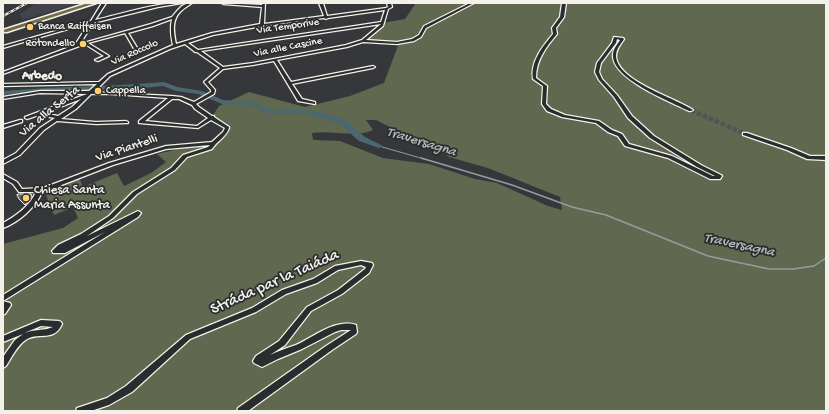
<!DOCTYPE html>
<html>
<head>
<meta charset="utf-8">
<style>
	body { margin:0 }
	#map { position:relative; width:829px; height:414px; overflow:hidden; background:#35373b; font-family:"Gochi Hand",sans-serif }
	canvas { display:block }
	.frame { position:absolute; inset:0; border:4px solid #f4f1e8; pointer-events:none }
</style>
</head>
<body>
<div id="map">
<canvas width="829" height="414"></canvas>
<div class="frame"></div>
</div>
<script>
const ctx = document.querySelector('canvas').getContext('2d');
ctx.lineJoin = 'round';
function fillPath(path, color) { ctx.fillStyle = color; ctx.fill(path, 'evenodd'); }
function stroke(path, color, width, dash) { ctx.strokeStyle = color; ctx.lineWidth = width; ctx.lineCap = dash ? 'butt' : 'round'; ctx.setLineDash(dash || []); ctx.stroke(path); }
function write(font, color, halo, rows, align = 'center') {
  ctx.font = font + ' "Gochi Hand",sans-serif'; ctx.lineWidth = 3.5; ctx.setLineDash([]); ctx.textBaseline = 'middle'; ctx.strokeStyle = halo; ctx.fillStyle = color; for (const [text, x, y, turn = 0] of rows) {
    ctx.save(); ctx.translate(x, y); ctx.rotate((+turn || 0) * Math.PI / 180); ctx.textAlign = isNaN(turn) ? turn : align; if (halo) ctx.strokeText(text, 0, 0); ctx.fillText(text, 0, 0); ctx.restore();
  }
}
const built = new Path2D(`
	M36,3h45l-59,17 -2,-6z`);
const green = new Path2D(`
	M416,3h410v408h-823v-167l60,-16 15,-10 -5,-11 -19,8 -10,-25 35,-13 4,10 34,-14 7,13 27,-13 15,-11 -9,-8 30,-7 26,-4 14,-14 -15,-12 7,-11 30,-14 56,15 45,-11 34,-13 15,-40 -36,-2 15,-12 4,-6 23,-4zM366,120h10l14,7 38,17 21,13 39,11 72,29 2,13 -14,-4 -51,-23 -22,-4 -46,-15 -46,-6 -43,-17 -27,-1 -1,-7c20,-3 45,5 61,-3z`);
const streamFar1 = new Path2D(`
	M379,146l45,13`);
const stream = new Path2D(`
	M421,158l91,27 60,22 34,8 102,41 61,13h24l21,-3 12,-8`);
const river = new Path2D(`
	M164,82l13,5 25,4 21,9 31,2 13,7 41,1 20,4 19,7 18,16 18,9 -4,2 -20,-7 -18,-16 -18,-7 -15,-4 -42,-1 -15,-8 -29,-1 -24,-10 -22,-3 -13,-5 -31,3 -89,2 -40,4v-4c54,-5 107,-4 161,-9z`);
const building = new Path2D(`
	M20,194h11l1,2 -7,9 -6,-6 -2,-4z`);
const streetTunnel = new Path2D(`
	M691,110l54,24`);
const street = new Path2D(`
	M102,3h4l-11,17c27,-6 59,-17 87,-17l-24,4 -65,16 -13,21 71,-20 21,-7 5,-6 5,-5 6,-3h4c-4,3 -8,5 -11,8 -10,9 -7,22 -5,33l36,-11 48,-9 2,-17 -39,-3 -2,-1 41,2 1,-2h2l-1,21 60,-8 -5,-13h4l4,13 59,-8 2,-1 -1,-4h4l1,4 -4,2 -5,17 -17,14 31,2 15,-3 7,-4 5,-9 46,-23h4l-48,25 -5,9 -7,4 -17,3 -34,-2 -16,5 -70,13 14,22 82,-16 2,1 -2,1 -81,16 10,15 13,3v2l-17,-3 -24,-40 -21,4 -30,4 -15,13 7,8 -1,4 -18,10 3,3 13,9h2v1l15,10v1c-3,9 -12,13 -17,21l-25,8 -12,13 -38,24 -24,24 -26,18 51,-25 3,2 -3,4 -135,84v-6l102,-63 -40,21h-12l-1,-2 6,-6 23,-11 28,-18 24,-24 38,-24 12,-13 25,-8 2,-2 -44,4 -53,16 -67,26 -4,1c-7,16 -23,30 -39,36v-5c13,-7 27,-17 33,-31h-17l-6,-8 -10,-6v-4l14,8 5,7 21,-1 66,-25 57,-17 46,-4 11,-10 2,-4 -14,-8 -13,8 -59,-5v-2l29,-23 -57,-4h-20l-15,15 -15,10 35,3 30,-1 2,1v1l-32,1 -39,-3 -13,9 -24,25 -17,9v-4l13,-7 24,-25 15,-10 -16,-3 -12,4 -2,-1v-1l62,-23 -47,-1 -37,6v-2l37,-6h49l8,-7 -94,2v-2l96,-2 9,-8 65,-29c-2,-8 -3,-17 -1,-26l-19,7 -25,7 11,18 -1,1h-2l-11,-19 -37,10 21,13 -11,5 -3,-1 9,-4 -19,-12 -82,30v-2l72,-27 14,-22 -86,25v-2l88,-25zM385,10l-4,12 -183,28 -10,-7 25,-8 49,-9 62,-8 2,1 2,-1zM381,24l-19,16 -16,5 -93,18 -30,4 -22,-16zM185,44l9,7 1,1h2l23,16 -16,14 7,8v2l-17,10 -13,-5 -9,-1 -78,-4 16,-16 60,-27zM81,99l-9,8 -14,9 -14,-3zM172,99h7l13,6 3,4 13,9 -11,8 -52,-5z
	M562,3h4l-2,14 -8,11 1,6c-11,13 -21,26 -21,44l11,8 -1,18 5,5 14,6 34,6 13,9 10,4 7,10 43,12 41,20h2l-18,-9 -47,-29 -22,-20 -14,-21 -15,-17 -4,-8 2,-9 15,-20 2,-6 9,1 1,1c-3,5 -8,10 -8,17 1,25 60,42 77,54l-2,1h-2c-18,-9 -74,-31 -76,-54 -1,-7 4,-12 7,-17l-3,-1 -1,4 -15,20 -2,9 3,7 15,16 15,21 22,20 47,29 20,10 1,1 -2,3h-10l-42,-21 -43,-12 -7,-10 -10,-4 -12,-9 -34,-6 -15,-6 -5,-7 1,-18 -10,-7c-3,-17 10,-33 20,-45l-1,-6 8,-11z
	M20,120h2v2l-19,6v-3z
	M743,133h4l44,15 19,8h16v4l-19,-1 -20,-9 -44,-15z
	M361,261l11,2 1,2 -4,8 -27,21 -31,17 -26,34 -15,10c8,-4 17,-7 26,-10 18,-8 40,-27 60,-20l1,7 -1,2 -24,16 -84,61h-11l1,-3 88,-62 25,-16h-10l-6,2 -33,17 -24,10 -16,8 -8,-4 -1,-2 3,-5 23,-15 28,-34 31,-17 27,-21 1,-2 -5,-2 -23,5 -21,13 -31,11 -30,18 -66,27 -58,53 -23,13 -18,6h-15l1,-3 30,-10 19,-12 60,-51 66,-27 30,-18 31,-11 22,-13z
	M3,301l7,2 1,2 -6,9 -2,1z
	M41,320l18,1 2,1 1,2c-8,18 -22,8 -35,15 -10,6 -15,18 -21,27l-3,2v-11l12,-17 8,-6 -20,8v-6zM41,326l12,1 -6,2 -16,2 -7,2z`);
const primary = new Path2D(`
	M88,3h8l-89,29h-4v-2z`);
const rail = new Path2D(`
	M3,16l24,-13`);
const markers = [
	[30,27,4,"#ffd166"],
	[83,44,4,"#ffd166"],
	[98,91,4,"#ffd166"],
	[26,198,4,"#ffd166"]
];
const farPoinames = [
	["Banca Raiffeisen",38,27],
	["Rotondello",75,44,"right"],
	["Cappella",106,91]
];
const farStreetnames = [
	["Via Temporive",288,27,-8],
	["Via alle Cascine",288,48,-11],
	["Via Roccolo",135,53,-24]
];
const farQuarternames = [
	["Arbedo",42,77]
];
const streetNames = [
	["Via alla Serta",50,112,-39],
	["Via Piantelli",127,149,-18]
];
const poiNames = [
	["Chiesa Santa",34,191],
	["Maria Assunta",34,206]
];
const waterNames = [
	["Traversagna",421,143,17],
	["Traversagna",739,246,12]
];
const nearStreetnames = [
	["Stráda par la Taiáda",275,283,-24]
];
fillPath(built, '#42434b');
fillPath(green, '#60694f');
stroke(streamFar1, '#8f9f9f', 1);
stroke(stream, '#8f9f9f', 1.5);
fillPath(river, '#4b686f');
fillPath(building, '#5f5e70');
stroke(building, '#f4f1e8', 1);
stroke(streetTunnel, '#525355', 4.5, [4.5, 2]);
stroke(street, '#f4f1e8', 2.5);
stroke(primary, '#f4f1e8', 3);
fillPath(street, '#2a2d2e');
fillPath(primary, '#726c4b');
stroke(rail, '#f4f1e8', 2);
stroke(rail, '#2a2d2e', 1, [3]);
for (const [x, y, r, color] of markers) { const dot = new Path2D(); dot.arc(x, y, r, 0, 2 * Math.PI); ctx.fillStyle = color; ctx.fill(dot); stroke(dot, '#2a2d2e', 1.5); }
write('11px', '#f4f1e8', '#2a2d2e', farPoinames, 'left');
write('11px', '#f4f1e8', '#2a2d2e', farStreetnames);
write('bold 13px', '#f4f1e8', '#2a2d2e', farQuarternames);
write('13px', '#f4f1e8', '#2a2d2e', streetNames);
write('13px', '#f4f1e8', '#2a2d2e', poiNames, 'left');
write('italic 14px', '#b0bab8', '#2a2d2e', waterNames);
write('16px', '#f4f1e8', '#2a2d2e', nearStreetnames);
</script>
</body>
</html>
